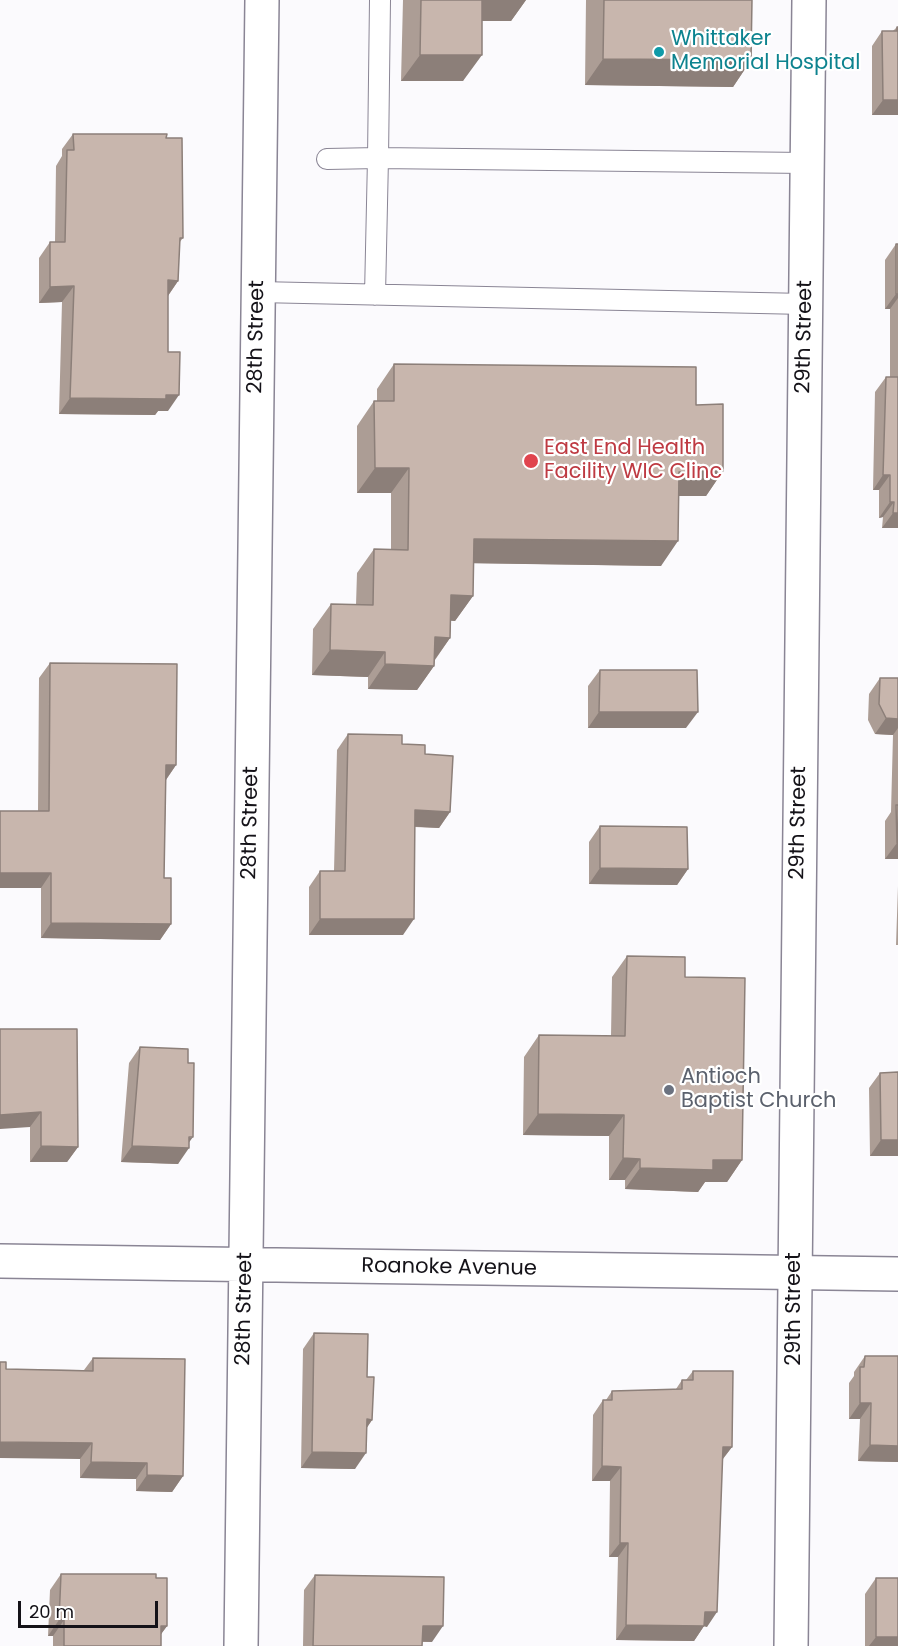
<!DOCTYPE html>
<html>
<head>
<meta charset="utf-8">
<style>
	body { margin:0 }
	#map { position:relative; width:898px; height:1646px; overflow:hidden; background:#fbfafd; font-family:Poppins,sans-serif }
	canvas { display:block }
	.scale { position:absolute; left:18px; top:1601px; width:140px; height:27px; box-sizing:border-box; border:3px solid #141218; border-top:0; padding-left:8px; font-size:18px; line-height:21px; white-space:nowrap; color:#141218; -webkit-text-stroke:4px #fff; paint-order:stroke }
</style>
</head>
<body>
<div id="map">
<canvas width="898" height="1646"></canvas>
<div class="scale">20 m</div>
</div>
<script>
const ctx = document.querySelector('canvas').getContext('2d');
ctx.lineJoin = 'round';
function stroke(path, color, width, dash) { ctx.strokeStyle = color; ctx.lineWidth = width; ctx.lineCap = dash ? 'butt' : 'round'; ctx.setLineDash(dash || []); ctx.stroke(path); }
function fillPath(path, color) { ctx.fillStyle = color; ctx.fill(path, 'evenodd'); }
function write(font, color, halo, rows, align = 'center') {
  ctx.font = font + ' Poppins,sans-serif'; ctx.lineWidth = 4.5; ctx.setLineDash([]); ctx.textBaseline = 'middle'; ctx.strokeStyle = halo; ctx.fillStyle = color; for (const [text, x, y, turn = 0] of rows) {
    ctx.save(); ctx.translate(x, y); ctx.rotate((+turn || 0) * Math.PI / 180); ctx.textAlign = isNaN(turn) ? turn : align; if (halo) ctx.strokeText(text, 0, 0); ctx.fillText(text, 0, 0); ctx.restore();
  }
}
const lane = new Path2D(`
	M327,159l51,-1 2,-158
	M258,292l547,12
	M375,295l3,-137 428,5`);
const street = new Path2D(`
	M791,1646l18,-1646`);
const secondary = new Path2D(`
	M0,1261l898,13
	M241,1646l21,-1646`);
const wall = new Path2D(`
	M403,0h123l-15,21h-29l-19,60h-62z
	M586,0h166l-1,60 -18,27 -148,-2z
	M897,27l1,88h-26v-69l10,-15h11z
	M73,134l93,4 17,100 -4,5 -1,38 -10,15v115h-10l-3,4 -96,-1 3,-112 -23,1v-45l11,-16h5l1,-76 6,-10v-7z
	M896,244h2v284h-16l1,-11 -4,1v-28h-6l2,-98 11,-15h4v-68h-5v-49z
	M394,364l302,41 27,66 -17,25h-28l-17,70 -188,-3v33l-18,25 -4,-1 -1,18 -15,22 -1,6 -17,24 -49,-1v-12l-56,-2 1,-46 18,-25 25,1 1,-32 17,-24h17v-56h-34v-67l17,-25h3v-12z
	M50,663l126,102 -10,15 -2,98 7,46 -11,16 -119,-2v-50h-41v-77h38l1,-133z
	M600,670l86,58h-98v-42z
	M880,678h18v181h-13v-38l6,-9 2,-77 -18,-1 -7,-14 1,-26z
	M348,734l54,10 23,10 25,58 -11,16 -24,-1 -12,108h-94v-48l11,-16h14l3,-121z
	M600,826l88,43 -11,16 -88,-1v-42z
	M898,886v59h-2z
	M627,956l58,21 57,183 -15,22h-22l-7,10 -73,-3v-9h-16v-44l-86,-1 1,-78 15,-22 72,1 1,-59z
	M0,1029l78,118 -11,15h-37v-35z
	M140,1047l48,16 1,79 -11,22 -57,-2 8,-99z
	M898,1072v84h-28l-1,-68 11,-15z
	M314,1333l53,44 5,43 -6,9 -11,40 -54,-1 2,-119z
	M865,1356h33v106l-40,-1 2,-42h-11v-36l5,-7v-4z
	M93,1358l90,118 -11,16 -36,-1v-12l-56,-1v-19l-74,-90 78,1z
	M693,1371l39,76 -9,12 -16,168 -3,-1 -10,15 -78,-1 2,-83h-9l1,-76h-18l1,-66 10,-15h3l6,-9 64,-2 6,-9h4z
	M61,1574l95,4 11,48 -6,8v12h-108v-10h-5l2,-46z
	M315,1575l117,67h-10v4h-119l1,-56z
	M876,1578l22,68h-33v-52z`);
const shadedWall = new Path2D(`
	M478,0h48l-15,21h-47z
	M420,55h62l-19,26h-62z
	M603,59l148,1 -18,27 -148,-2z
	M883,100h15v15h-26z
	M168,280l10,1 -11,16z
	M74,286l-12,16 -23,1 11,-16z
	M896,294h2v4l-8,11h-5z
	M166,395h13l-11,16h-10l-3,4 -96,-1 11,-16z
	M375,468h34l-18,25h-34z
	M723,471l-17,25h-45l18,-24z
	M883,475h7l-11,15h-6z
	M890,502h4l-11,15 -4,1z
	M893,513h5v15h-16z
	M474,539l204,2 -17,25 -204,-3z
	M451,595l22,1 -18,25 -21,-1z
	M435,637l15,1 -17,24z
	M330,650l55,2 -17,25 -56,-2z
	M385,664l49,2 -17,24 -49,-1z
	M599,712h99l-12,16h-98z
	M886,718l12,1v9l-5,7 -18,-1z
	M166,765h10l-11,16z
	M415,810l35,2 -11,16 -35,-2z
	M897,843h1v16h-13z
	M600,868l88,1 -11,16 -88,-1z
	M0,873h51l-10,15h-41z
	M320,919h94l-11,16h-94z
	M51,923l120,1 -11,16 -119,-2z
	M41,1112l-11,15 -30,2v-14z
	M538,1114l86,1 -15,21 -86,-1z
	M193,1137l-8,11h4l-11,16 -57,-2 11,-16z
	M881,1140h17v16h-28z
	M41,1146l37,1 -11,15h-37z
	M623,1158l17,1 -15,21h-16z
	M713,1160h29l-15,22h-22l-7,10 -73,-3 15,-21z
	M860,1403h11l-11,16h-11z
	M367,1419l5,1 -11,16z
	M0,1442l92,1 -12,16 -80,-1z
	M870,1445l28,1v16l-40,-1z
	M723,1447h9l-11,14z
	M312,1452l54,1 -11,16 -54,-1z
	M91,1462l56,1 -11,16 -56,-1z
	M602,1466l19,1 -11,14h-18z
	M147,1475l36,1 -11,16 -36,-1z
	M620,1543h8l-10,14h-9z
	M705,1612h12l-10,15 -3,-1 -10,15 -78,-1 10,-15z
	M59,1620h5l-11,16h-5z
	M161,1626h6l-11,15z
	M423,1626h20l-11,16 -20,-1z
	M876,1637h22v9h-29z`);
const building = new Path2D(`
	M421,0h61v55h-62z
	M604,0h148l-1,60 -148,-1z
	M897,27h1v73h-15l-1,-69h15z
	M73,134h94l-1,4h16l1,100h-3l-2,43 -10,-1v72h12l-1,43h-13v4l-96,-1 4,-112 -24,1v-45h15l2,-92h7z
	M896,244h2v50h-2z
	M394,364l302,3v38l27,-1v67l-44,1 -1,69 -204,-2 -1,57 -22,-1 -1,43 -15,-1 -1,29 -49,-2v-12l-55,-2 1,-46 42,1 1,-56 34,1 1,-82h-34l-1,-67h20z
	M886,377h12v136h-5l1,-11h-4v-27h-7z
	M50,663l127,1 -1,101h-10l-2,113h7v46l-120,-1v-50h-51v-62h49z
	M600,670h97l1,42h-99z
	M880,678h18v41l-12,-1 -7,-14z
	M348,734l54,1v9l23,1v9l28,2 -3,56 -35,-2 -1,109h-94v-48h25z
	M896,805h2v38h-1z
	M600,826l87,1 1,42 -88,-1z
	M627,956l58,1v20l60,1 -3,182h-29v10l-73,-2v-9l-17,-1 1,-43 -86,-1 1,-79 86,1z
	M0,1029h77l1,118 -37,-1v-34l-41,3z
	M140,1047l48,2v14h6l-1,74h-4v11l-57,-2z
	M898,1072v68h-17l-1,-67z
	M314,1333l54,1 -1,43h7l-2,43 -5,-1 -1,34 -54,-1z
	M865,1356h33v90l-28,-1 1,-42h-11v-36h4z
	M93,1358l92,1 -2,117 -36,-1v-12l-56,-1 1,-19 -92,-1v-80h6v7l87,2z
	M693,1371h40l-1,76h-9l-6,165h-12l-1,14 -78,-1 2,-82h-8l1,-76 -19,-1 1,-66h9v-9l70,-2v-9h11z
	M61,1574h95v4h11v48h-6v20h-97v-26h-5z
	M315,1575l129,2 -1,49h-20l-1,20h-109z
	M876,1578h22v59h-22z`);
const markers = [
	[659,52,6,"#0f9aa8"],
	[531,461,8,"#e0444e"],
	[669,1090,6,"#6b7280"]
];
const cultureNames = [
	["Whittaker",671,40],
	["Memorial Hospital",671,64]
];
const streetNames = [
	["28th Street",257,337,-89],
	["29th Street",805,337,-89],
	["28th Street",251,823,-89],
	["29th Street",799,823,-89],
	["Roanoke Avenue",449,1268,1],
	["28th Street",245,1309,-89],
	["29th Street",795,1309,-90]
];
const healthNames = [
	["East End Health",544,449],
	["Facility WIC Clinc",544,473]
];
const worshipNames = [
	["Antioch",681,1078],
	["Baptist Church",681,1102]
];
stroke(lane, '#8a8595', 22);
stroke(street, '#8a8595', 36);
stroke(secondary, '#8a8595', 36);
stroke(lane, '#fff', 20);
stroke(street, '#fff', 33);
stroke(secondary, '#fff', 33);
fillPath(wall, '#ac9d95');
fillPath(shadedWall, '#8c7f79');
fillPath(building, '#c8b6ad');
stroke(building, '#8c7f79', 1.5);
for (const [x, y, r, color] of markers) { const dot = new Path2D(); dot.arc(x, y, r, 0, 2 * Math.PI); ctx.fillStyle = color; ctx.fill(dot); stroke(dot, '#fff', 2); }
write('21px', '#0d838f', '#fff', cultureNames, 'left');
write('21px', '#141218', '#fff', streetNames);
write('21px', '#be3a42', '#fff', healthNames, 'left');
write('21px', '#5b616d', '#fff', worshipNames, 'left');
</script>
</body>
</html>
